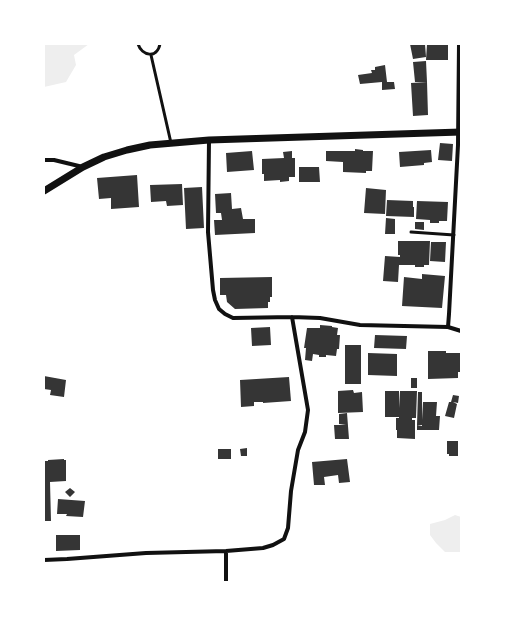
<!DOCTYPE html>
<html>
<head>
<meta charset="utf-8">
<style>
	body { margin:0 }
	#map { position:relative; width:505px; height:626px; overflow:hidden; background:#fff; font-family:"Fira Sans",sans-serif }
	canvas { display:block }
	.frame { position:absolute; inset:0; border:45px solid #fff; pointer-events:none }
</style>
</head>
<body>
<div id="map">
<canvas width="505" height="626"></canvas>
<div class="frame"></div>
</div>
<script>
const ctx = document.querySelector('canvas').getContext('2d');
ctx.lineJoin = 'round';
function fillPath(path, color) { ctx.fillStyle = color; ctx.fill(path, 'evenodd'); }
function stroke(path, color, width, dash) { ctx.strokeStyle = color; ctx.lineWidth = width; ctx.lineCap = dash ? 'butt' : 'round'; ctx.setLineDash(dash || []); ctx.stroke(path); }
const green = new Path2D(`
	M44,44h45l-15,11 2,10 -10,17 -22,5z
	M455,515l6,2v35h-16l-9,-9 -6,-8v-11l15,-4z`);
const building = new Path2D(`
	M410,44h15l1,13 -13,2z
	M427,44h21v16h-22z
	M426,61l1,21h-12l-2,-20z
	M385,65l2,17h7l1,7 -13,1v-8l-22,2 -2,-9 14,-2 -1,-3h4v-3z
	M427,82l1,33 -15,1 -2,-33z
	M440,143l13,1 -1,17 -14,-1z
	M355,149l8,1v1h10l-1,20h-6v2l-23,-1v-10l-17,-1v-10h29z
	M431,150l1,12 -8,1v2l-24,2 -1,-15z
	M252,151l2,19 -27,2 -1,-19z
	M292,151v7h3v19h-6v4l-9,1v-2l-16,1v-7h-2v-15l22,-1 -1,-6z
	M299,167h20l1,15h-21z
	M137,175l2,32 -28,2v-11l-12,1 -2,-21z
	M182,184l1,21 -16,1 -1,-5 -15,1 -1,-17z
	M202,187l2,41 -18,1 -2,-41z
	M366,188l20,2 -1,24 -21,-1z
	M231,193l1,16 9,-1 2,11h12v14l-40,2 -1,-15h8l-1,-7h-5l-1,-19z
	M387,200l26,1v6h1v10l-28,-1z
	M417,201l31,1 -1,19h-8v2h-9v-3l-14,-1z
	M386,218l9,1v15h-10z
	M415,222h9v8l-9,-1z
	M398,241h32l-1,24h-5v2h-9v-2h-16l-1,17 -15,-1 2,-25 15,1v-2h-2z
	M431,242h15l-1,20 -15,-1z
	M422,274l23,2 -3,32 -40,-2 2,-29 18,2z
	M272,277v20h-2v5h-2v6l-33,1 -8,-7 -1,-7h-6v-17z
	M320,325l12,1v1l6,1 -1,7h3l-1,14h-2l-1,7 -10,-1v2h-7v-2l-6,-1 -1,7 -7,-1 1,-12h-2l3,-20h13z
	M270,327l1,18 -19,1 -1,-18z
	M375,335l32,1 -1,13 -32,-1z
	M345,345h16v39h-16z
	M428,351h18v2h15v19h-3v6l-30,1z
	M368,353l29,1v22l-29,-1z
	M44,376l22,4 -2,17 -14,-2 1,-5 -7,-1z
	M289,377l2,24 -28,2v-1h-9v4l-13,1 -1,-27z
	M411,378h6v10h-6z
	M353,390l1,3 8,-1 1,20 -25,1v-22z
	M385,391h14v17l1,-17h17l-1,27h-4v2h3v19l-18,-1v-8h-1v-12h3v-1h-14z
	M418,392h4v28l1,-18h14l-1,14h4l-1,14h-22v-5l5,1v-1h-5z
	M453,395l6,1 -1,7 -5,-1 4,2 -3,14 -9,-2 4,-14h2z
	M347,413l2,26h-14l-1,-14h12l-7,-1v-10z
	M447,441h11v15h-9v-2h-2z
	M247,448v8h-6l-1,-7z
	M218,449h13v10h-13z
	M64,459v1h2v21l-16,1 1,39h-7v-60h4v-1z
	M347,459l3,23 -11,1 -1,-8 -14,2 1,8h-11l-2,-23z
	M70,488l5,4 -5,5 -5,-5z
	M58,499l27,2 -2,16 -17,-1 1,-2h-10z
	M56,535h24v15l-24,1z`);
const service = new Path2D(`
	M138,44c4,12 19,15 22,0
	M151,55l20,88
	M411,232l43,3`);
const minor = new Path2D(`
	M209,140l-1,92 5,58 2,10 4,9 6,5 8,4 59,-1 28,1 40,7 88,2 13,4
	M44,160h10l29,7
	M448,327l1,-13 9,-169 1,-101
	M226,551v31
	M44,560l23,-1 79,-6 80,-2 37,-3 10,-3 11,-6 4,-11 3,-37 7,-41 7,-18 3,-22 -16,-93`);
const tertiary = new Path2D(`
	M44,191l39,-24 21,-10 23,-7 23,-5 59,-5 252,-8`);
fillPath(green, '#eee');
fillPath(building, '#353535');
stroke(service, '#111', 3);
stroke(minor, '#111', 4);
stroke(tertiary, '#111', 7);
</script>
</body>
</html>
